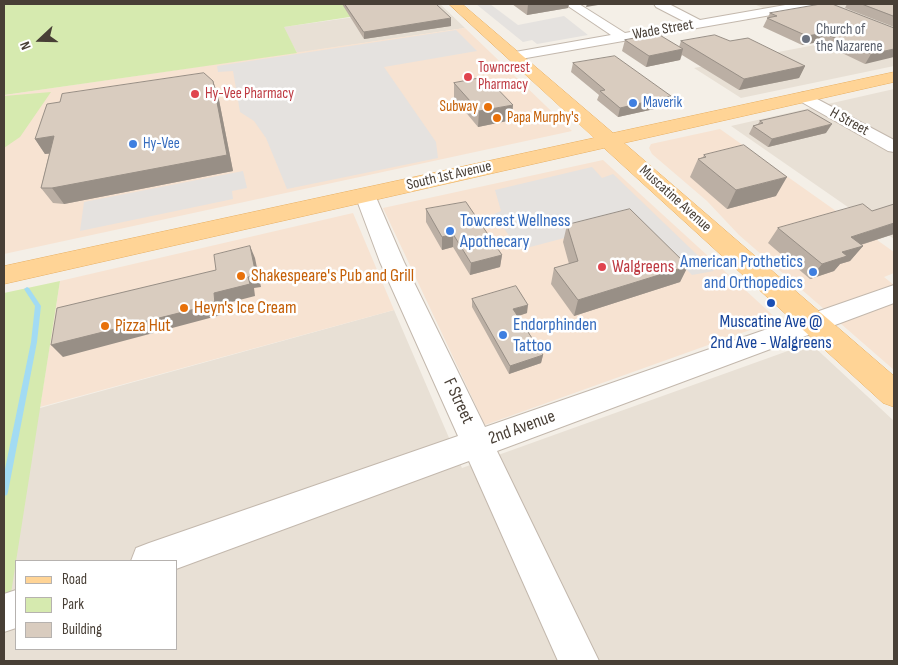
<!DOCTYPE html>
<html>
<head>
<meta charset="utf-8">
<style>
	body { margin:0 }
	#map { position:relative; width:898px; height:665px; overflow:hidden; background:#f4efe7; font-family:"Sofia Sans Condensed",sans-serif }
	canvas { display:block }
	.frame { position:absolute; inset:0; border:5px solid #483f36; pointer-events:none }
	.legend { position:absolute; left:15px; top:560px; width:162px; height:90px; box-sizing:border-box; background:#fff; border:1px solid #b6b2af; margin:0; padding:6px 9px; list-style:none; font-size:15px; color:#483f36 }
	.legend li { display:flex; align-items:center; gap:10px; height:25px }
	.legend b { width:25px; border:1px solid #b6b2af }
	.north { position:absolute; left:15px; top:15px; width:50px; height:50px; -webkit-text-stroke:4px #fff; paint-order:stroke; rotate:249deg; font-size:14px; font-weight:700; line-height:20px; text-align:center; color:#483f36 }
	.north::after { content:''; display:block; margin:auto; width:18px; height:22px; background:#483f36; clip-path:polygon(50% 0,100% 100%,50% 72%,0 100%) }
</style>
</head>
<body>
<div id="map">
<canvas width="898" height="665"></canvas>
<div class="frame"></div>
<ul class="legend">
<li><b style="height:6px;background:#ffd496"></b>Road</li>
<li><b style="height:14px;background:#d6eaaf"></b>Park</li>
<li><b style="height:14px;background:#d9ccbf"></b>Building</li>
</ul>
<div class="north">N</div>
</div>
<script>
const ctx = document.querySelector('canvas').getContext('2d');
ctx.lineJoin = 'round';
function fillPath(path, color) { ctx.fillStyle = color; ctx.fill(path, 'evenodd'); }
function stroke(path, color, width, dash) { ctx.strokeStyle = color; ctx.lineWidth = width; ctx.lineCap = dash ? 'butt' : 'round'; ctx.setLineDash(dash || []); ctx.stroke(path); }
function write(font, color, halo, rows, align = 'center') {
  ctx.font = font + ' "Sofia Sans Condensed",sans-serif'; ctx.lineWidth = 5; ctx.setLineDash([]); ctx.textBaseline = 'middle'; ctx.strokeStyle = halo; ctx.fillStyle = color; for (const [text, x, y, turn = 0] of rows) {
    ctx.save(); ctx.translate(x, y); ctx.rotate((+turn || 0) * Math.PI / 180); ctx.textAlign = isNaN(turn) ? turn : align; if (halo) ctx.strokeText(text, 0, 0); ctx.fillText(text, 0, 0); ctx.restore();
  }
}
const residential = new Path2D(`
	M347,4h93l25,24 -168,25 -14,-26 72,-10z
	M754,4h140v62l-153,32 -47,-30 142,-27z
	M894,89v150l-163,-113z
	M394,310l68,158 348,-125 84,78v240h-890v-243zM16,561h160v88h-160z`);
const commercial = new Path2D(`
	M465,28l107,103 -568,123v-159z
	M720,129l174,123v21l-10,4 10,8v85l-155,-135 -32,-34 -55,-47 -3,-6 2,-4z
	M603,160l175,160 -293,105 -102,-217z
	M353,213l41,97 -354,97 20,-126z`);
const green = new Path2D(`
	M4,4h343l9,12 -72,11 13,26 -293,42z
	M51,92l-31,45 -16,11v-52z
	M60,281l-56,357v-345z`);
const parking = new Path2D(`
	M476,4h14l28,21 46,-9 24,19 -51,9 -5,-4 -9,2z
	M456,30l21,21 -93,16 52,75 2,16 -151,31 -21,-51 -12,-17 -14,-9 -7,-41 -15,1 -1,-6z
	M592,167l10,11 11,-4 101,97 -22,4 -56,-56 -117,31 -25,-36 7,-3 -6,-21z
	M243,171l4,17 -15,3 1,8 -153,32 4,-29z`);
const stream = new Path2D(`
	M27,287l2,1 12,18 -4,36 -29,150 -1,3 -3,1v-22l27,-132 4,-36 -11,-17z`);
const minor = new Path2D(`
	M565,4h14l46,29 60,-11 -29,-15 -2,-3h15l31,16 91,-16h26l-6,4 -296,52 -5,-1 -2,-3 2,-3 5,-1 96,-17z
	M804,92l90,48v12l-6,-1 -90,-51 -2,-3 2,-3z
	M365,189l7,2 3,4 29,67 81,165 409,-142v18l-397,148 102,210h-41l-89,-200 -293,108v-8h-45l5,-13 13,-5 309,-107 -78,-174 -25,-67 3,-4z
	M16,590v38l-12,4v-38z`);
const major = new Path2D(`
	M449,4h13l151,129 281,-61v10l-270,61 270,233v31l-11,-4 -279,-255 -600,136v-18l590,-128z`);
const wall = new Path2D(`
	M342,4h94l15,22 -87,13z
	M512,4h57l-1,4 -41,7z
	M847,4h47v23l-49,-19z
	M770,13l124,15 -29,36 -46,-22 -17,3 -39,-18z
	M625,40l54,7 2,-6h49l75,25 -6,12 -60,12 -57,-35 -2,5 -34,7 -24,-16z
	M573,63l95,43 -50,11 -21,-17 2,-5 -28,-23z
	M454,83l58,37 -34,7 -24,-29z
	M218,95l15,76 -169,33 -11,-1 -12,-15 8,-34h-4l-10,-15 25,-37z
	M760,121l66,12 -58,14 -19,-13 4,-8 5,-2z
	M704,155l72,41 -49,13 -37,-32 8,-18 5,-2z
	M426,209l76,46 -2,12 -30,8 -17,-28 -11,3 -16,-28z
	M567,225l121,41 -8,16 -106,34 -23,-32 3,-16 15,-4 -6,-22z
	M778,228l116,6 -33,11 2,1 -13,15 -10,3 -6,7 -24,8 -42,-36z
	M472,299l55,14 -9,3 25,39 -2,8 -32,11 -37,-67z`);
const shadedWall = new Path2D(`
	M528,4h41l-1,4 -41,7z
	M587,4h17l-18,3z
	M451,18v8l-87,13v-7z
	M824,33l-5,9 -17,3 5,-9z
	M683,49l-3,11 -34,7 3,-11z
	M894,49v8l-29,7 6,-10z
	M805,66l-6,12 -60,12 5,-11z
	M213,81l5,14 15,76 -169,33 -12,-16z
	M671,96l-3,10 -50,11 2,-9z
	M513,105l-1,15 -34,7 1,-16z
	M832,124l-6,9 -58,14 4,-8z
	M54,136l10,15 -19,3 -10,-15z
	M787,177l-11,19 -49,13 9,-19z
	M894,223v11l-56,18 13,-15z
	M453,234v13l-11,3v-13z
	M250,246l5,12 6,29 -7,1 1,8 -35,9 1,10 -158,42 -12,-12 163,-52z
	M863,246l-13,15 -10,3 -6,7 -24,8 12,-15 20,-12z
	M502,255l-2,12 -30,8 1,-12z
	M688,266l-8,16 -106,34 4,-16z
	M528,305l-1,8 -15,5 1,-9z
	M543,355l-2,8 -32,11 1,-8z`);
const building = new Path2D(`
	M345,4h91l15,14 -87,14z
	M821,4h11l62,24v21l-23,5 -47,-21 -17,3 -40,-18 10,-2 -7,-3z
	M862,4h32v12z
	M658,34l25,15 -34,7 -24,-16z
	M715,35l15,6 18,-3 57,28 -61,13 -63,-38z
	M615,56l56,40 -51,12 -20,-17 5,-1 -32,-27z
	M204,73l9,8 14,74 -175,33h-11l13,-52 -19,3 12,-35 13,-2 2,-8z
	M486,77l27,28 -34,6 -25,-28z
	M808,110l24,14 -60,15 -19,-13 10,-3 -3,-2z
	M744,145l43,32 -51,13 -38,-31 8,-2 -2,-2z
	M466,202l36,53 -31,8 -18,-29 -11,3 -16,-28z
	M863,204l9,7 22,-7v19l-43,14 12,9 -21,6 5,4 -25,8 -44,-36z
	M630,209l58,57 -110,34 -24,-32 24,-7 -11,-36z
	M250,246l6,29 -8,2 2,7 -36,9 1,11 -164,41 6,-37 159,-38 -2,-15z
	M516,286l12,19 -15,4 30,46 -33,11 -38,-67z`);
const markers = [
	[806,39,5,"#6b7280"],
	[468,77,5,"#e0444e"],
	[195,94,5,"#e0444e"],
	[633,103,5,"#3f7fe0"],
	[488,107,5,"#e8710a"],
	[497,118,5,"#e8710a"],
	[133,144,5,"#3f7fe0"],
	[450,231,5,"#3f7fe0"],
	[602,267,5,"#e0444e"],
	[813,272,5,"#3f7fe0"],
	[241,276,5,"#e8710a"],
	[771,303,5,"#1a4fb4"],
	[184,308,5,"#e8710a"],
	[105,326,5,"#e8710a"],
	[503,335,5,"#3f7fe0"]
];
const farStreetnames = [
	["Wade Street",663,30,-10],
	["H Street",849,122,29],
	["South 1st Avenue",449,176,-13],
	["Muscatine Avenue",675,199,42]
];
const farWorshipnames = [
	["Church of",816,30],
	["the Nazarene",816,47]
];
const farHealthnames = [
	["Towncrest",478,68],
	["Pharmacy",478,85],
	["Hy-Vee Pharmacy",205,94]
];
const farShopnames = [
	["Maverik",643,103],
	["Hy-Vee",143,144]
];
const farFoodnames = [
	["Subway",478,107],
	["Papa Murphy's",507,118,"left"]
];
const shopNames = [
	["Towcrest Wellness",460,221],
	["Apothecary",460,242],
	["American Prothetics",803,262,"right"],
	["and Orthopedics",803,283,"right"],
	["Endorphinden",513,325],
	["Tattoo",513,346]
];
const healthNames = [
	["Walgreens",612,267]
];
const foodNames = [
	["Shakespeare's Pub and Grill",251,276],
	["Heyn's Ice Cream",194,308],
	["Pizza Hut",115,326]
];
const transitNames = [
	["Muscatine Ave @",771,322],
	["2nd Ave - Walgreens",771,343]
];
const streetNames = [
	["F Street",458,401,65],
	["2nd Avenue",522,428,-20]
];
fillPath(residential, '#e8e0d5');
fillPath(commercial, '#f7e3d2');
fillPath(green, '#d6eaaf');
fillPath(parking, '#e5e2df');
fillPath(stream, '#a2dbf3');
stroke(minor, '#c3b8ad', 2);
stroke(major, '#e8af62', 1);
fillPath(minor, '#fff');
fillPath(major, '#ffd496');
fillPath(wall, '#bbafa4');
fillPath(shadedWall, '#988f86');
fillPath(building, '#d9ccbf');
stroke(building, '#988f86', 1);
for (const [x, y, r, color] of markers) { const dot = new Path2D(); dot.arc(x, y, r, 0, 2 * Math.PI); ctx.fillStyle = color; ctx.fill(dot); stroke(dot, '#fff', 2); }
write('15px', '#483f36', '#fff', farStreetnames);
write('15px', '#5b616d', '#fff', farWorshipnames, 'left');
write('15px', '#be3a42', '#fff', farHealthnames, 'left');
write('15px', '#366cbe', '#fff', farShopnames, 'left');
write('15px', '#c56008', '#fff', farFoodnames, 'right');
write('18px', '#366cbe', '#fff', shopNames, 'left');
write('18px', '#be3a42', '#fff', healthNames, 'left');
write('18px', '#c56008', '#fff', foodNames, 'left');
write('18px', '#164399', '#fff', transitNames);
write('18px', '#483f36', '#fff', streetNames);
</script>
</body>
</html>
